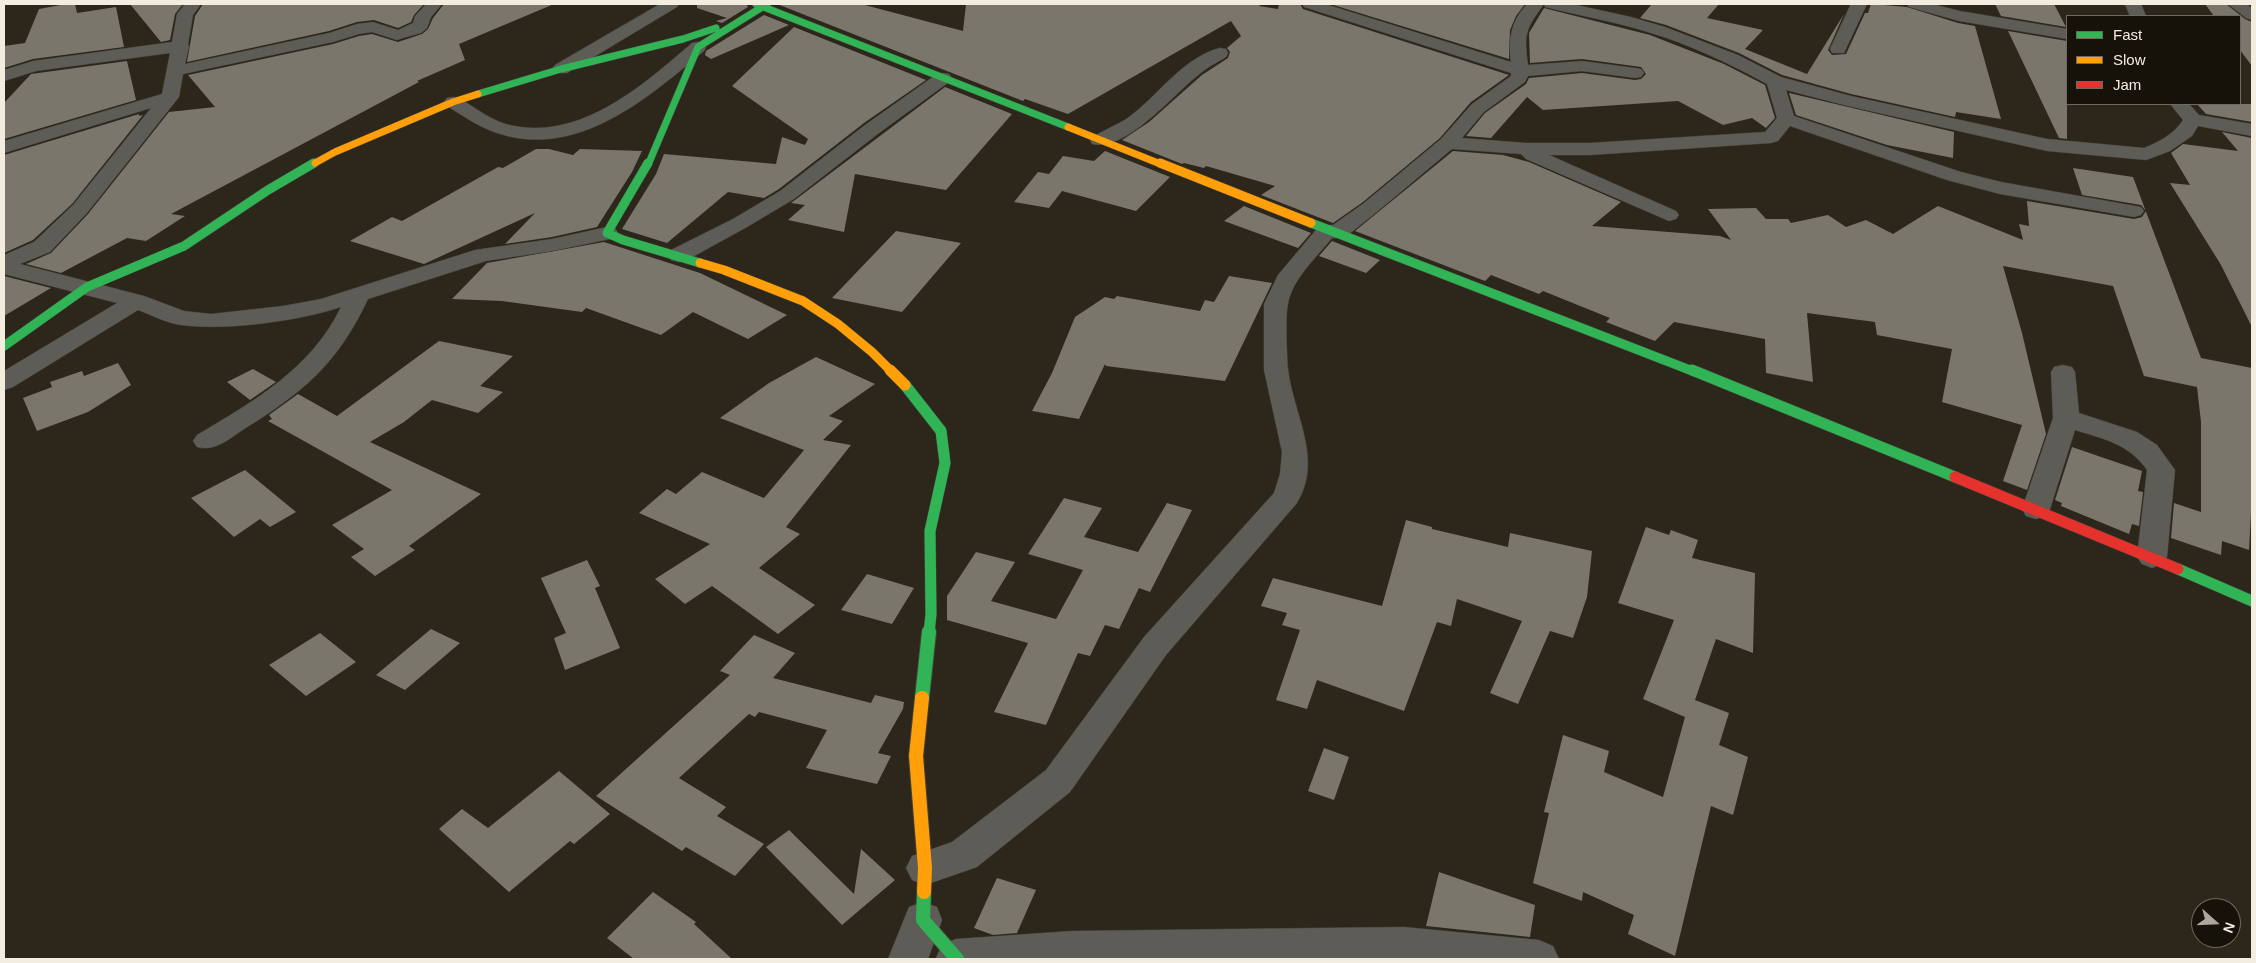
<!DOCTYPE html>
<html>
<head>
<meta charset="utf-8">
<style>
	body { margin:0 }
	#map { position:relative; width:2256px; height:963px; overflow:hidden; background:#2c261b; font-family:Arial,sans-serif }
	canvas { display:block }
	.frame { position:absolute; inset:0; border:5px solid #f3ede0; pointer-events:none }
	.legend { position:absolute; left:2066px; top:15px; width:175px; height:90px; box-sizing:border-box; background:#16120a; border:1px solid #6e6a60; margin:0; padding:6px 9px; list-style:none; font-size:15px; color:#f3ede0 }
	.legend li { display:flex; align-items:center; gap:10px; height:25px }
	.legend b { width:25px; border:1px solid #6e6a60 }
	.north { position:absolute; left:2191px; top:898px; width:50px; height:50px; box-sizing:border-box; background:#16120a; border:1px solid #6e6a60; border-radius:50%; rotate:110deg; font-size:14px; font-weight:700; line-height:20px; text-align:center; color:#f3ede0 }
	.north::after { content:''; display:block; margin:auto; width:18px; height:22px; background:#ada79b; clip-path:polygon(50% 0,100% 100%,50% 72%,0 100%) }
</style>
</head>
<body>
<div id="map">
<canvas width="2256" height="963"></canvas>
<div class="frame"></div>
<ul class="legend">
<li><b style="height:6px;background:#30b455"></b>Fast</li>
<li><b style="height:6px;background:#ff9f0a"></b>Slow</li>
<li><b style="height:6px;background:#e5322d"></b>Jam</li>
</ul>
<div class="north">N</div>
</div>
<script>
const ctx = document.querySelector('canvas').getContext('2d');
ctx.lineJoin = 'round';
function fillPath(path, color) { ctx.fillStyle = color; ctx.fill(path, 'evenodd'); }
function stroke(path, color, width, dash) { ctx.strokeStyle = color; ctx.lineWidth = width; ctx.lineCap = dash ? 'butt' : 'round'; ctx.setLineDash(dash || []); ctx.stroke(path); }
const building = new Path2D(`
	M66,4h9l2,9 39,-6 8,40 -91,12 -29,9v-22l21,-3 14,-34z
	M130,4h53l-8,10 -5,26 -9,2z
	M203,4h221l-10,11 -3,7 -13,6 -24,-8 -17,2 -28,9 -142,31 8,-46z
	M444,4h110l-95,40 6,16 -48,21 2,1 -248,132 14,2 -39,25 -19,-3 -66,35 -35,-9 25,-11 37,-39 81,-102 46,-5 -27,-32 145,-31 26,-8 13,-2 26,8 24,-8 6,-5 5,-11z
	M697,4h49l2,3 -26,16 -6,-2 11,-3 -30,-10z
	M777,4h84l102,27 3,-27h296l-3,2 19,3 1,-5h21l3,5 206,66 -38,27 -31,36 -77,64 -30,21 -72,-28 14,-9 -69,-20 -2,2 -20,-5 -2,1 -60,-24 27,-18 53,-47 26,-17 2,-6 -3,-4 14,-12 -10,-15 -163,93 -43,-15 -2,2z
	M1330,4h195l-9,12 -6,14 -1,29z
	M1652,4h67l-12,14 56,12 -18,19 62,25 37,-60 -16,36 4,5 14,-1 19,-41h3l3,-9 36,3 51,16 17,3 26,93 -45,-7 -1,5 -104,-23 -69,-19 -43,-22 -73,-28 -26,-7z
	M1995,4h59l12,23 -65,-11z
	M2205,4h21l19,15 7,3v44l-12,-16v-34h-26z
	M1544,8l106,27 74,29 41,21 10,33 -9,10 -14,-10 -29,7 -45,-24 -135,9 -16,-13 -36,41 -25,-2 19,-23 41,-29 3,-6 53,-5 53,7 6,-1 5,-5 -5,-7 -59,-8 -52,4 -1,-30z
	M764,15l25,10 -78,34 -6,-4 1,-4z
	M794,27l132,53 -62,43 -85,66 -15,9 -36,-6 -61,51 -45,-14 34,-55 8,-20 112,10 6,-27 23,8 3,-6 -76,-53z
	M2008,31l59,10v98l-8,-1z
	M127,61l9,39 -132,39v-36l27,-29z
	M945,87l67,27 -66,76 -91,-16 -11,58 -56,-12 17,-15 -14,-2z
	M1789,93l165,39 -1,26 -66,-13 -91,-30z
	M2197,104h55v18l-46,-8z
	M139,114v2l4,-1 -71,89 -39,36 -29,13v-98z
	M2222,132l30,6v189l-31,-62 -51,-82 20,2 -19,-32 12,-9 55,7z
	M536,149h13l24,6 7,-6 62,2 -10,21 -35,55 -45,10 -47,7 30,-31 -111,51 -74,-23 42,-24 10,4 96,-54 5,1z
	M1105,151l65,26 -34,34 -74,-20 -13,17 -35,-6 24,-30 11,2 14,-18 31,5z
	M1453,151l50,4 26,7 92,40 -29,24 128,10 11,4 -23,-31 48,-1 10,11h22l3,4 37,-8 18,12 20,-7 27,14 45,-28 85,34 -4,-16 10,2 -2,-25 107,18 8,-2 4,-6 -5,-6 -59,-10 -9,-27 60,9 68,181 51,10v126l-3,56 -27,-9 -1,14 -50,-17 3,-35 27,9v-90l-4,-35 -53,-11 -31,-90 -110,-20 19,67 24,101 -19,56 -24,-9 19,-56 -80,-23 10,-53 -75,-14 -2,-13 -68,-9 6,69 -47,-9 -1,-34 -91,-17 -19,19 -49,-19 4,-4 -67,-27 -4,3 -48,-19 -6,6 -130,-50z
	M1244,206l67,27 -13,15 -74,-27z
	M896,231l65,12 -59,69 -70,-14z
	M1332,241l48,19 -14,13 -47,-17z
	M604,242l96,31 87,42 -39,24 -55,-27 -32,23 -75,-27 -4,4 -80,-11 -50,-2 35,-36z
	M4,276l47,12 -47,28z
	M1229,276l43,7 -47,98 -119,-15 -1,-2 -26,55 -47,-8 20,-38 23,-56 30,-20 9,2 3,-3 83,15 5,-11 9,2z
	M439,341l74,15 -33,30 23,6 -25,21 -46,-13 -28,22 -34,20 111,52 -72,52 6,4 -40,26 -24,-19 13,-8 -32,-24 60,-35 -124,-69 4,-2 -3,-4 29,-21 39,22z
	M816,357l59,27 -46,32 14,5 -20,19 28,5 -65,82 14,7 -41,34 56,37 -37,29 -66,-48 -27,18 -30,-25 55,-35 -71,-31 28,-24 9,5 26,-22 62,26 40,-48 -84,-32 49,-35z
	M118,363l13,22 -43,27 -51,19 -14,-33 29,-11 -2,-5 32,-11 2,5z
	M253,369l23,13 -26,18 -23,-18z
	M2072,447l70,24 -4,20 5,1 -4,34 -7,-2 -3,10 -68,-28 1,-3 -7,-3z
	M245,470l51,42 -26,15 -10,-8 -26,18 -43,-39z
	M1064,498l38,10 -18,29 54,15 29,-49 25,7 -42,82 -11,-4 -20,41 -14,-4 -15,31 -12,-3 -32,72 -52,-13 34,-69 -81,-23v-24l29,-44 39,10 -24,39 65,18 27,-49 -55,-16z
	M1406,520l26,7v2l76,18 2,-14 82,18 -5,46 -14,41 -23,-7 -32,73 -28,-11 32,-72 -65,-22 -6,27 -14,-4 -33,89 -87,-31 -10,29 -31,-9 24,-70 -18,-5 5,-12 -26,-7 12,-28 109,28z
	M1646,527l23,8 2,-5 27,10 -6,18 63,15 -2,80 -37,-14 -21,61 34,13 -10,32 29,12 -15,58 -22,-9 -36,150 -47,-22 6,-19 -51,-23 -1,9 -49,-18 16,-70 -5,-1 19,-77 46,16 -5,21 59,25 22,-80 -42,-18 31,-79 -56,-17z
	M587,560l13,26 -5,2 25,60 -55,22 -11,-32 12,-5 -25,-55z
	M867,574l47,14 -22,36 -51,-14z
	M431,629l29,14 -55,47 -29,-15z
	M320,633l36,29 -50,34 -37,-31z
	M754,635l41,18 -22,25 98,25 4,-8 29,7 -1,7 -25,44 13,3 -14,28 -71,-16 21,-38 -68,-18 -4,5 -6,-3 -70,64 47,29 -9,9 47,28 -29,32 -49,-29 -4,4 -86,-55 134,-121 -10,-4z
	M1324,748l25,9 -15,43 -26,-9z
	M559,771l51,43 -36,30 -4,-3 -61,51 -70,-63 23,-20 26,19z
	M789,830l65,64 7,-45 34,31 -53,45 -76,-78z
	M1439,872l96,33 -5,32 -104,-11z
	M997,878l39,12 -19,43 -24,2 -19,-7z
	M653,892l43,30 -2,2 38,35h-98l-27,-21z`);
const street = new Path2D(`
	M185,4h16l-8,11 -5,29 1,2 -4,18 144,-31 28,-9 16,-2 25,8 15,-7 2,-7 11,-12h16l-11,13 -4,11 -6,5 -18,5 -6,2 -25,-8 -13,2 -26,8 -150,32 -4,23 -92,116 -37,39 -30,12 124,32 40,15 27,3 72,-8 38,-7 154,-49 77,-11 55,-12 8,1 3,5 -3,5 -63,13 -66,10 -118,38c-30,64 -64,93 -124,130 -15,10 -29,23 -47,18l-4,-6 4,-6c57,-34 114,-66 144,-128 -42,14 -116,24 -160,18 -15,-2 -29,-10 -43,-15l-125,77 -9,3v-19l113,-68 -113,-29v-19l30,-13 39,-37 78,-97 -147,45v-12l158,-47 8,-41 -134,18 -32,10v-11l29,-9 139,-19 5,-28z
	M660,4h19l-2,3 -110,66h-12l-3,-4 3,-4z
	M1302,4h23l186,58c-3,-23 0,-41 16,-58h45l59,13 34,10 73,28 43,22 70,19 196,43 97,9c15,-6 30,-14 39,-28l-13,-16h19l10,11 53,9v12l-54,-10 -6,10 -22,15 -24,9 -99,-9 -199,-45 -62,-16 8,26 167,56 40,10 140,25 3,4 -3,4 -7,2 -134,-23 -53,-14 -157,-54 -12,15 -7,2 -181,12h-41l127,56 3,4 -3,4 -7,2 -143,-62 -5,-5 -69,-5 -74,62 -34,27h-12c-15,19 -40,41 -44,66 -3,13 -1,52 0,65 5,45 36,90 9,134l-131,152 -96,137 -93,75 -52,18 -13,-5 -6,-12 6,-12 40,-14 94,-72 98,-133 130,-144 6,-19 2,-22 -18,-82v-66l14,-29 42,-50h13l31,-22 77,-64 31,-35 39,-28v-3l-207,-66zM1544,4l1,3c36,9 71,15 106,26 40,12 79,31 116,51l10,34 -12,14 -175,11h-64l-64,-5 22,-26 41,-30 3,-6 54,-5 53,7 6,-1 3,-4 -3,-4 -6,-1 -53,-7 -54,4c-4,-31 -3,-35 16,-61z
	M1851,4h16l-23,49h-12l-2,-4z
	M1907,4h25l28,7 107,18v10l-108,-18 -50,-14z
	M2125,4h16l5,12h-16z
	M2228,4h18l6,4v12l-6,-2z
	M698,42l6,1 2,4 -2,4c-56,47 -127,109 -207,82 -18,-6 -34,-17 -50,-27l-3,-4 3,-4 6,-1 6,1c17,10 35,25 55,28 69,13 129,-41 178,-83z
	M1220,48l6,1 2,4 -2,4c-10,6 -20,11 -29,19 -24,19 -71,76 -105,68l-2,-4c4,-6 30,-16 39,-23 29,-21 54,-60 91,-69z
	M943,73l6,1 3,4 -3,4 -70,51 -85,66 -47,28 -60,33 -8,2 -8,-2 -3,-5 3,-5 62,-31 47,-28 85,-66 72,-51z
	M2063,365l9,2 3,5 4,41 58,19 20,13 18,25 -8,87 -5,7 -10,4 -10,-4 -5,-7 10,-87c-18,-26 -43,-31 -72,-40l-25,79 -4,7 -10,3 -10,-3 -4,-7 31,-91 -2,-46 3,-5z
	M923,902l14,5 5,13 -14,39h-40l21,-52z
	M1404,927l135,13 14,6 6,13 -623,-1 6,-13 14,-6 116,-8z`);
const fastFar3 = new Path2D(`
	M756,4l312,123
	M478,94l83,-25 122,-30 33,-11
	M312,165l3,-2
	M648,165l50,-118 69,-43`);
const fastFar2 = new Path2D(`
	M648,163l-41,70 16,7 77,23
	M1311,223l384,149
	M4,346l83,-59 97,-41 84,-56 46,-27`);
const fastFar1 = new Path2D(`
	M1692,370l263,107
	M905,385l36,46 4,32 -15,68 1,83 -2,19
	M2178,569l74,32`);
const fast = new Path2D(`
	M922,698l7,-66
	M924,892l-1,28 34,39`);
const slowFar3 = new Path2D(`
	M1068,127l95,38
	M315,163l20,-11 118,-50 25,-8`);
const slowFar2 = new Path2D(`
	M1160,163l151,60
	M700,263l24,7 79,31 35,23 34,28 20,20`);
const slowFar1 = new Path2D(`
	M890,370l15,15`);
const slow = new Path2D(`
	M922,698l-6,58 9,112 -1,24`);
const jam = new Path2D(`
	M1955,477l223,92`);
fillPath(building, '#7b766c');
stroke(street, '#464138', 1);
stroke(fastFar3, '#464138', 8);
stroke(fastFar2, '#464138', 10);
stroke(fastFar1, '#464138', 12);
stroke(fast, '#464138', 16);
stroke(slowFar3, '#464138', 8);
stroke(slowFar2, '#464138', 10);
stroke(slowFar1, '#464138', 12);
stroke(slow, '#464138', 16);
stroke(jam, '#464138', 12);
fillPath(street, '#5e5c57');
stroke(fastFar3, '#30b455', 7);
stroke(fastFar2, '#30b455', 9);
stroke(fastFar1, '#30b455', 11);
stroke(fast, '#30b455', 14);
stroke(slowFar3, '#ff9f0a', 7);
stroke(slowFar2, '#ff9f0a', 9);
stroke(slowFar1, '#ff9f0a', 11);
stroke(slow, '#ff9f0a', 14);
stroke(jam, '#e5322d', 11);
</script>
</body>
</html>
